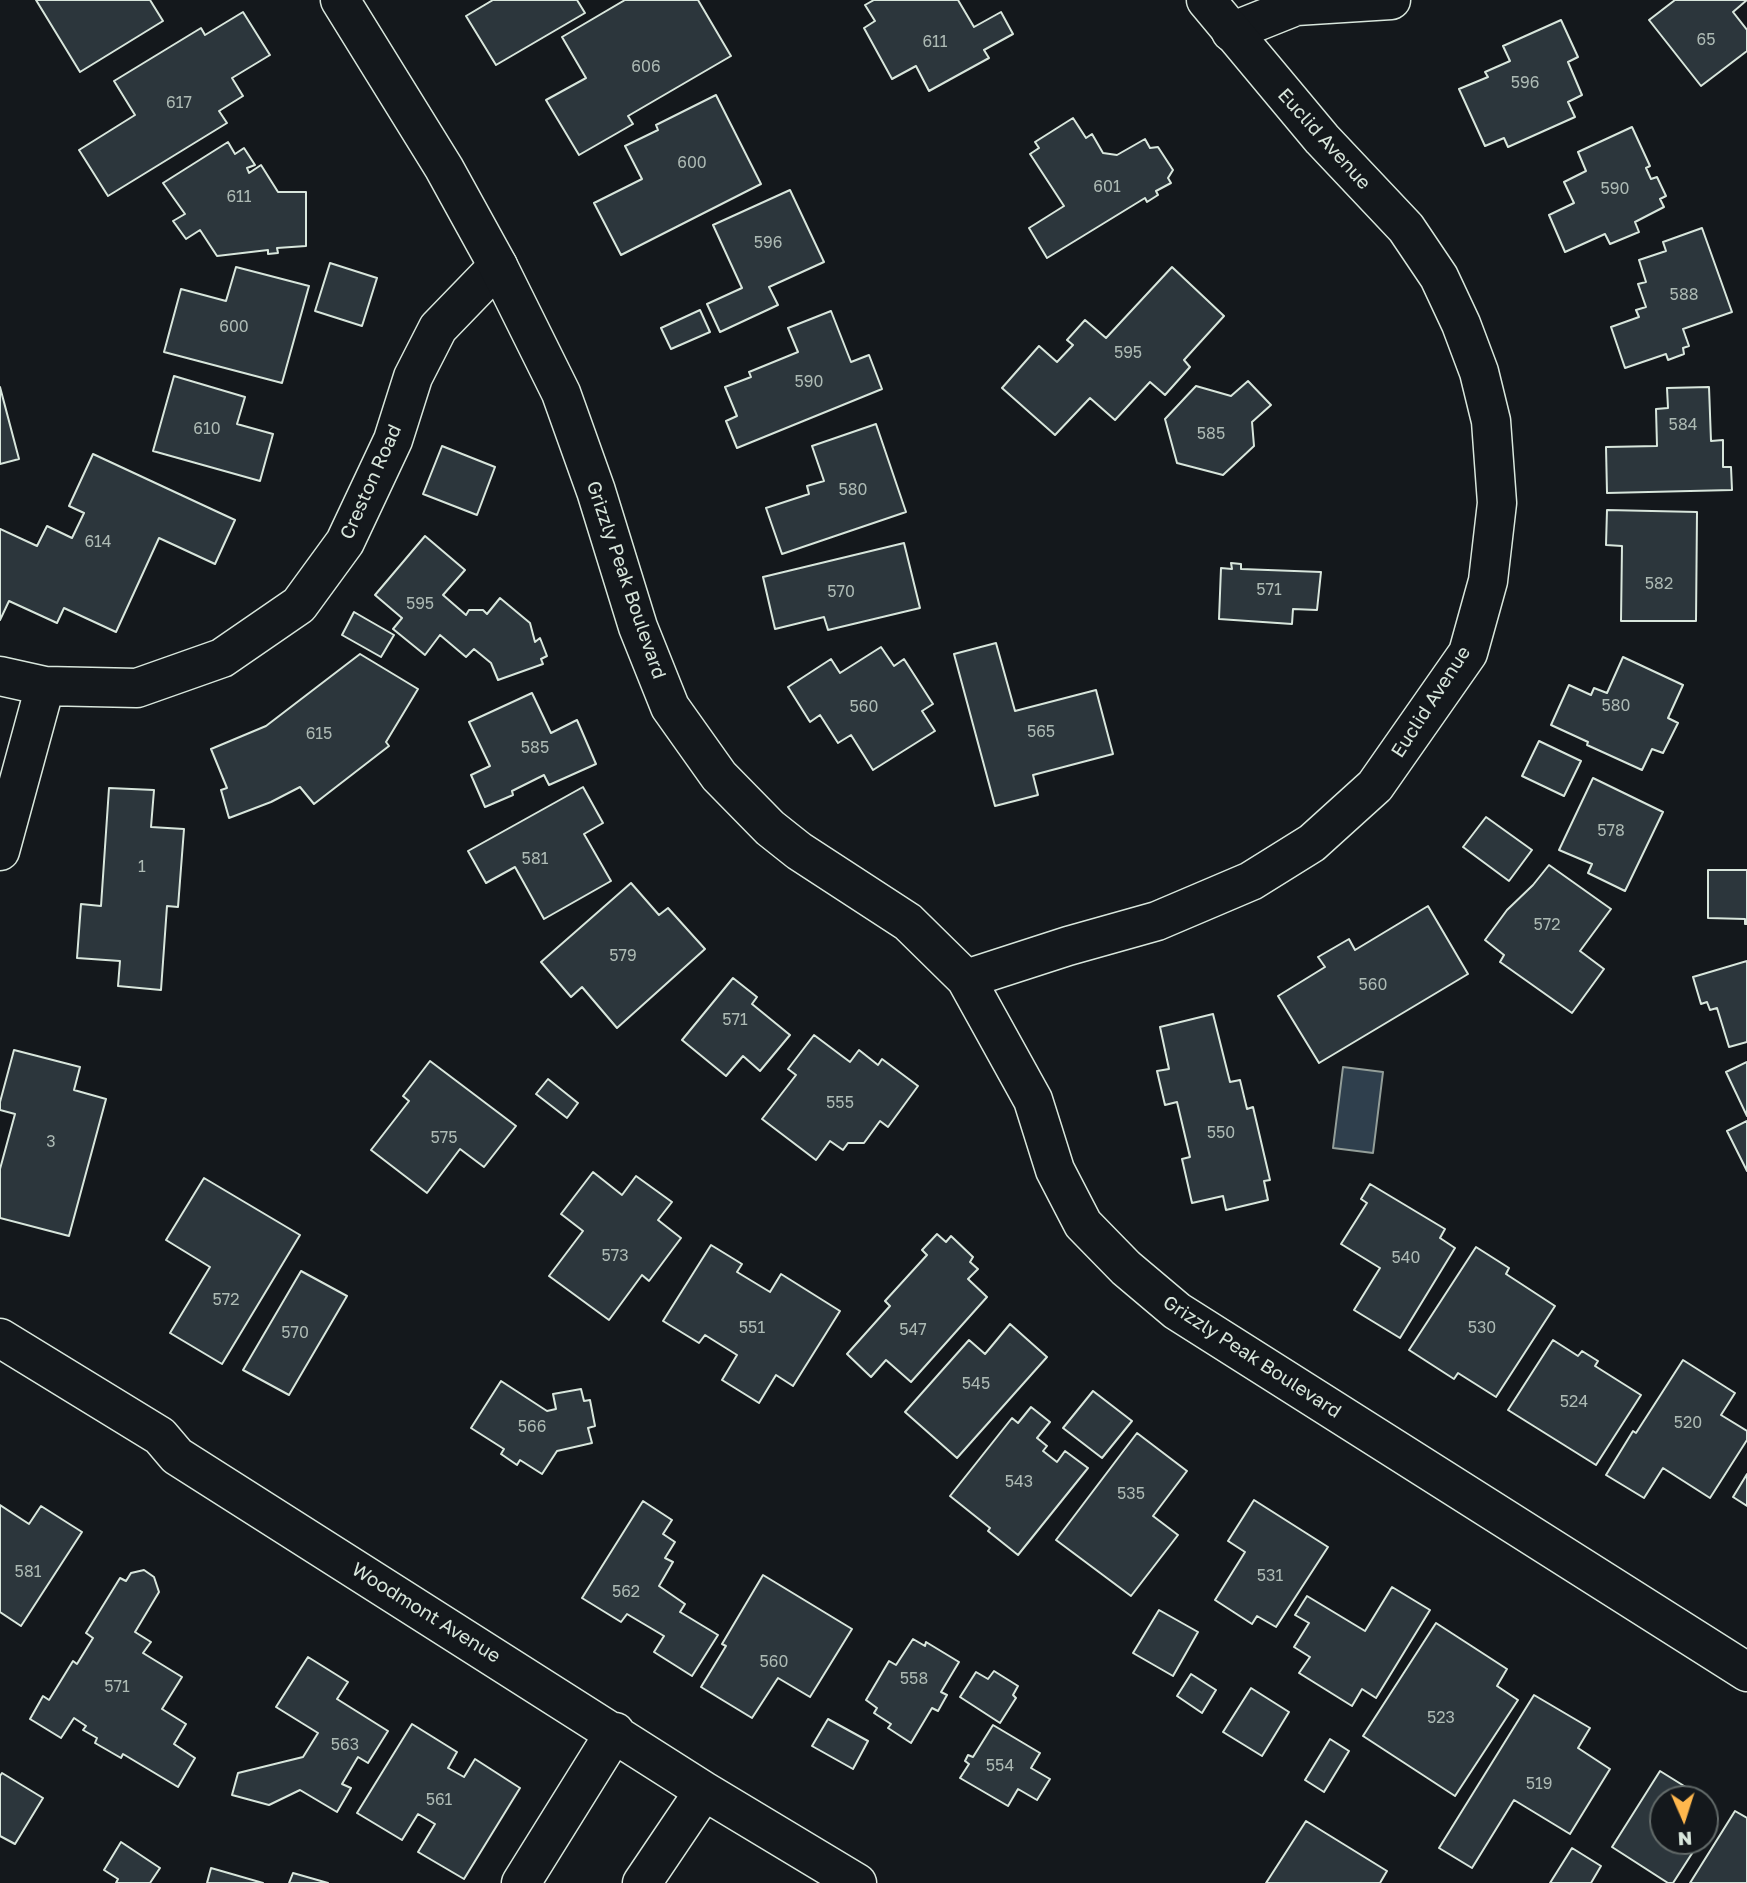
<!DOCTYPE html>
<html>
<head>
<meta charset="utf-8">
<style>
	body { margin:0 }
	#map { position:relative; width:1747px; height:1883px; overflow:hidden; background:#14181c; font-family:"Golos Text",sans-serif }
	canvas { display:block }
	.north { position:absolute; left:1649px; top:1785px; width:70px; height:70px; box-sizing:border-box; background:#14181c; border:2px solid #626a69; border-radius:50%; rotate:177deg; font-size:19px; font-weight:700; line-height:28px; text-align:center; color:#d8e6dc }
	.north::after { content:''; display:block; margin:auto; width:24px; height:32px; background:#ffb74d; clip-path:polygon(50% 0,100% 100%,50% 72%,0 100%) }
</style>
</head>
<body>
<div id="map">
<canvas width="1747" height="1883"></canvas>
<div class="north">N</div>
</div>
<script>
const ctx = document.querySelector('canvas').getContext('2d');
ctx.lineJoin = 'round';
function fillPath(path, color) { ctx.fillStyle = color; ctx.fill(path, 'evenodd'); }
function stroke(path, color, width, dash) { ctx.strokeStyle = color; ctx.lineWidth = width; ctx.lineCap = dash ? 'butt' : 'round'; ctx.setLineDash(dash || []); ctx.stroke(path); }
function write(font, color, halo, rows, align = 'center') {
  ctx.font = font + ' "Golos Text",sans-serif'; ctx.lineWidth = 5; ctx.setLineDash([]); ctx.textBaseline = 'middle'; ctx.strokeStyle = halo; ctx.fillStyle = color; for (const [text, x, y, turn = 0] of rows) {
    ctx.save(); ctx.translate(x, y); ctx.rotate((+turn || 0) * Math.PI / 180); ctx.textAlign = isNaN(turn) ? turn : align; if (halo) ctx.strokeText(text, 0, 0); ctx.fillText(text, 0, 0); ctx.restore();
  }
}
const water = new Path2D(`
	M1343,1067l40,5 -10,81 -40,-5z`);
const building = new Path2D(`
	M36,0h114l13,21 -83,51z
	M493,0h84l8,13 -89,52 -30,-49z
	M625,0h73l33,56 -103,60 5,8 -54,31 -33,-55 40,-22 -24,-41z
	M874,0h84l16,27 27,-15 12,22 -29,16 5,8 -60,33 -13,-25 -24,13 -28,-51 11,-7 -10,-16z
	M1675,0h72l-14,12 14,18v21l-46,35 -52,-66z
	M243,12l27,43 -38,23 11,18 -24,15 8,12 -119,73 -29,-46 56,-35 -21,-34 87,-53 4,7z
	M1561,20l17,37 -10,5 14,33 -14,7 7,15 -67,30 -4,-9 -19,8 -26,-57 29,-12 -3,-5 25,-11 -7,-15z
	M716,95l45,89 -140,71 -27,-52 48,-24 -17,-33 33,-16 -2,-5z
	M1073,118l13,20 6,-4 11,19 14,2 28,-16 5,9 8,-1 15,23 -5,8 3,5 -15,8 2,4 -11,7 -2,-4 -98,60 -18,-30 35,-22 -34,-52 9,-6 -4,-6z
	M1632,127l18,39 -4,2 5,11 6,-2 9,19 -6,3 4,8 -29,15 4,10 -29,12 -5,-10 -40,18 -16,-37 25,-12 -10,-21 22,-11 -8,-19z
	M228,142l7,12 9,-6 11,17 -8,3 2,5 12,-8 17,27h28v54l-29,2 1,5 -10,1v-4l-51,6 -17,-26 -14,9 -13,-18 12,-7 -22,-31z
	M790,190l34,72 -55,25 9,18 -58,27 -13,-28 35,-16 -29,-63z
	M1702,228l30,84 -49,17 6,17 -6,2 1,6 -16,6 -2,-6 -41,14 -14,-41 28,-10 -3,-7 10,-3 -8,-23 8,-2 -7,-22 27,-9 -3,-9z
	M330,263l47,15 -15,48 -47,-15z
	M236,267l73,19 -27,97 -118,-31 17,-63 45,12z
	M1172,267l52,49 -40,44 6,7 -25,28 -15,-13 -35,38 -25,-22 -35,37 -53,-47 37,-42 18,16 16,-17 -6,-5 18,-20 21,18z
	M700,310l10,22 -39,17 -10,-21z
	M831,311l20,51 18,-7 13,34 -145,59 -11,-27 11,-5 -12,-29 26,-10 -2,-5 49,-20 -10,-24z
	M174,376l71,21 -8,27 36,10 -13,47 -107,-30z
	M1248,381l23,24 -19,17 2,24 -31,29 -46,-12 -12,-44 31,-33 35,10z
	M0,387l19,72 -19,5z
	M1709,387l2,54 12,-1v27h8l1,23 -125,3 -1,-46 51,-1 -1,-37 12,-1 -1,-20z
	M876,424l30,88 -124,42 -16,-46 43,-14 -2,-8 17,-5 -12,-35z
	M442,446l53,21 -18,48 -54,-21z
	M93,454l142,66 -20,44 -56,-26 -43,94 -52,-24 -7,15 -48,-22 -9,19v-91l37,17 10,-20 25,12 12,-25 -15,-7z
	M1607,510l90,2 -1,109h-75l1,-75 -16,-1z
	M425,536l40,34 -22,25 23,20 3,-5h14l4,4 13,-16 30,25 5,19 5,-4 7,18 -6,3 2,5 -45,16 -7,-17 -17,-14 -8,8 -26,-22 -15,20 -32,-26 9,-11 -27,-23z
	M904,543l16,65 -92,22 -4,-13 -49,12 -12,-52z
	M1231,563l10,1v5l80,3 -4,38 -24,-1 -1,15 -73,-5 2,-51 11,1z
	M354,612l40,23 -13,22 -39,-22z
	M996,643l19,68 81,-21 17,64 -80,21 5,20 -43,11 -41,-152z
	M881,647l13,19 10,-7 29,45 -11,7 13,20 -62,39 -22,-35 -13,8 -18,-28 -10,7 -22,-35 43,-28 9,14z
	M360,654l58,35 -32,53 3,4 -75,58 -14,-17 -29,15 -42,16 -8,-28 6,-2 -16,-39 55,-23z
	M1623,657l60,28 -15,33 10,5 -15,30 -11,-4 -10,21 -55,-25 1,-3 -37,-17 18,-40 22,10 3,-7 13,5z
	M532,693l19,40 26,-13 19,44 -47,21 -5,-10 -32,16 1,4 -28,12 -14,-32 19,-9 -21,-44z
	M1539,741l42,20 -17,35 -42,-20z
	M1593,778l70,34 -38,79 -37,-18 4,-9 -33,-14z
	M583,787l20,36 -19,11 27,47 -67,38 -29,-52 -29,16 -18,-32z
	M109,788l45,2 -3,37 33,2 -6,78 -11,-1 -6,84 -43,-4 2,-25 -43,-3 4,-54 20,2z
	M1486,817l46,33 -23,31 -46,-34z
	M1549,865l62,44 -31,42 24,18 -32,44 -72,-51 4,-7 -19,-15 22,-30 26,-25z
	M1708,870h39v54h-2v-5l-37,-1z
	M631,883l28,32 9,-7 37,41 -88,79 -35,-41 -11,10 -30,-35z
	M1428,906l40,68 -149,89 -41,-67 47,-29 -7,-10 31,-18 6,11z
	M1747,961v81l-18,5 -12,-39 -7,2 -3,-8 -6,2 -8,-27z
	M733,978l24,19 -5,7 38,31 -30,36 -17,-15 -17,20 -44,-36z
	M1213,1014l17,68 10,-2 7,29 6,-2 17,73 -6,1 4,19 -42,10 -3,-14 -31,7 -10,-44 8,-2 -13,-55 -12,3 -8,-34 12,-2 -9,-42z
	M814,1035l36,27 9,-12 19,15 4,-6 36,27 -30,41 -8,-6 -16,22h-16l-5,7 -13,-9 -14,19 -54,-41 34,-44 -8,-6z
	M14,1050l66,17 -6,23 32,9 -37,137 -69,-18v-49l15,-55 -15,-4v-8z
	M430,1061l86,65 -32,41 -24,-18 -33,44 -56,-43 38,-49 -6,-5z
	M1747,1062v54l-21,-44z
	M548,1079l30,24 -11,15 -31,-24z
	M1747,1121v50l-20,-40z
	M593,1172l29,23 14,-19 36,26 -14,18 23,18 -32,43 -7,-6 -33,45 -60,-44 34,-45 -22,-17z
	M204,1178l96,57 -78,129 -52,-31 40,-66 -44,-27z
	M1370,1184l75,45 -5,9 15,10 -55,90 -46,-28 26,-42 -39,-24 26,-41 -6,-4z
	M937,1234l9,8 5,-6 22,21 -3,5 8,7 -10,10 19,18 -76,85 -25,-22 -15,17 -24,-23 43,-48 -5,-5 42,-46 -5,-5z
	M711,1245l31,19 -5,8 33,20 11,-18 59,37 -47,75 -17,-11 -17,28 -37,-23 15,-25 -32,-20 -6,8 -36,-22z
	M1476,1247l33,21 -3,6 49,32 -59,91 -38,-24 -4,6 -45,-29z
	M301,1271l46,25 -58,99 -46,-25z
	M1010,1324l37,33 -90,101 -52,-46 64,-72 16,14z
	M1553,1340l25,16 4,-5 16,10 -3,5 46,29 -45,70 -88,-55z
	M1683,1360l52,33 -14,22 26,16v9l-37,58 -47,-30 -19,30 -38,-23 27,-44 3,2z
	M501,1381l46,30 9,-2 -3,-15 28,-5 3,12 6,-1 5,26 -7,2 4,15 -35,8 -15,23 -22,-14 -3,5 -16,-11 3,-5 -33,-21z
	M1093,1391l39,30 -30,37 -39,-30z
	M1031,1407l19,15 -13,16 10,8 -4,5 14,11 8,-11 23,17 -70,87 -30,-24 2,-3 -40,-32 62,-78 6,5z
	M1137,1433l50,38 -34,45 25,19 -47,61 -75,-56z
	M1747,1474v32l-14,-9z
	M1254,1500l74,47 -52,80 -19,-11 -5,8 -37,-24 30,-48 -17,-11z
	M643,1501l29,19 -9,14 12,8 -10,16 8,4 -14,24 26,18 -5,8 38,23 -26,41 -38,-24 10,-16 -37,-22 -6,8 -39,-24z
	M0,1505l29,19 12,-18 41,26 -61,94 -21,-14z
	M144,1570l10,7 5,15 -24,40 16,10 -8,11 39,24 -20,32 24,15 -12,20 21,14 -17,29 -55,-33 -2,4 -26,-15 2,-5 -14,-8 3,-4 -12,-8 -13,20 -31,-19 13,-23 6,4 24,-39 4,3 16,-26 -7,-5 34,-55 6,3 5,-8z
	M763,1575l89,54 -42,68 -32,-19 -26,40 -51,-31 25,-41 -4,-2z
	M1392,1587l38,23 -54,88 -14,-9 -10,17 -53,-33 11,-16 -16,-10 15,-24 -14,-8 12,-19 58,35z
	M1159,1610l39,22 -25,44 -40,-23z
	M1436,1623l71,46 -10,17 21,14 -63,96 -92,-60z
	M913,1639l12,7 1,-4 33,20 -18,30 6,3 -9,16 -6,-3 -21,35 -23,-15 3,-4 -17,-11 3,-5 -11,-8 23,-39 7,4z
	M308,1657l40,25 -11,17 51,32 -20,32 -10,-6 -16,27 9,4 -14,24 -37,-22 -31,15 -37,-10 6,-22 65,-16 15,-24 -42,-26z
	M994,1671l24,15 -5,9 3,3 -16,25 -40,-26 16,-25 12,7z
	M1191,1674l25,16 -14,23 -25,-17z
	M1251,1688l38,24 -27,44 -39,-24z
	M1534,1695l56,33 -12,20 32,21 -40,65 -56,-34 -42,68 -33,-20z
	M828,1719l40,22 -15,28 -41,-23z
	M412,1724l45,28 -9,16 16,9 11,-18 45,29 -56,91 -46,-27 17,-28 -17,-10 -16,26 -45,-27z
	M993,1725l47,28 -9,15 19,11 -13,21 -19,-11 -10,17 -48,-28 9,-14 -4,-3 3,-6 5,2z
	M1330,1739l19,12 -25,41 -19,-12z
	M1660,1771l37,23 -3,5h-31v42h37l-27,42h-5l-56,-36z
	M2,1773l41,25 -28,46 -15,-8v-60z
	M1735,1811l12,7v65h-57z
	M1705,1813l9,6 -9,14z
	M1306,1821l81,50 -7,12h-114z
	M121,1842l39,26 -10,15h-34l2,-4 -14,-9z
	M1572,1848l29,18 -10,17h-41z
	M211,1868l52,15h-56z
	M293,1873l35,10h-39z`);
const minor = new Path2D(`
	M1231,32l65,-26 95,-6
	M0,676l45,10 92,2 85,-30 77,-53 46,-63 48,-102 20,-63 25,-49 60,-62
	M0,851l45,-165
	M0,1338l160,98 17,20 527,335 153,92
	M521,1883l94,-151
	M642,1883l62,-92`);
const tertiary = new Path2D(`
	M340,0l104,168 54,98 63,127 35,98 42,136 32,80 49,69 51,52 29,23 109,71 58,57 67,121 22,70 28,54 43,44 51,43 570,361
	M966,979l102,-33 89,-25 94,-40 61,-38 63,-57 93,-133 20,-72 9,-78 -6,-82 -12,-49 -18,-48 -22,-47 -33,-49 -84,-89 -116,-139`);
const numberNames = [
	["65",1706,40],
	["611",935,42],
	["606",646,67],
	["596",1525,83],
	["617",179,103],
	["600",692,163],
	["601",1107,187],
	["590",1615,189],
	["611",239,197],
	["596",768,243],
	["588",1684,295],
	["600",234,327],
	["595",1128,353],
	["590",809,382],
	["584",1683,425],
	["610",207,429],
	["585",1211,434],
	["580",853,490],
	["614",98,542],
	["582",1659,584],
	["571",1269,590],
	["570",841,592],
	["595",420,604],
	["580",1616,706],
	["560",864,707],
	["565",1041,732],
	["615",319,734],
	["585",535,748],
	["578",1611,831],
	["581",535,859],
	["1",142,867],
	["572",1547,925],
	["579",623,956],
	["560",1373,985],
	["571",735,1020],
	["555",840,1103],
	["550",1221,1133],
	["575",444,1138],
	["3",51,1142],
	["573",615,1256],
	["540",1406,1258],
	["572",226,1300],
	["551",752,1328],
	["530",1482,1328],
	["547",913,1330],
	["570",295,1333],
	["545",976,1384],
	["524",1574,1402],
	["520",1688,1423],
	["566",532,1427],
	["543",1019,1482],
	["535",1131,1494],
	["581",28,1572],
	["531",1270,1576],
	["562",626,1592],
	["560",774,1662],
	["558",914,1679],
	["571",117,1687],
	["523",1441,1718],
	["563",345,1745],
	["554",1000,1766],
	["519",1539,1784],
	["561",439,1800]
];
const streetNames = [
	["Euclid Avenue",1324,139,48],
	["Creston Road",371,482,-66],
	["Grizzly Peak Boulevard",626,580,71],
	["Euclid Avenue",1431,702,-57],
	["Grizzly Peak Boulevard",1252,1357,33],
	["Woodmont Avenue",426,1613,32]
];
fillPath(water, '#2f3f4d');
stroke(water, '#939e99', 2);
fillPath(building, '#2c363c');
stroke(building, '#d8e6dc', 2);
stroke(minor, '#d8e6dc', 41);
stroke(tertiary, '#d8e6dc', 41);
stroke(minor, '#14181c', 38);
stroke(tertiary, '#14181c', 38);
write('16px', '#adbab4', null, numberNames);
write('19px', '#d8e6dc', '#14181c', streetNames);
</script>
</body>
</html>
